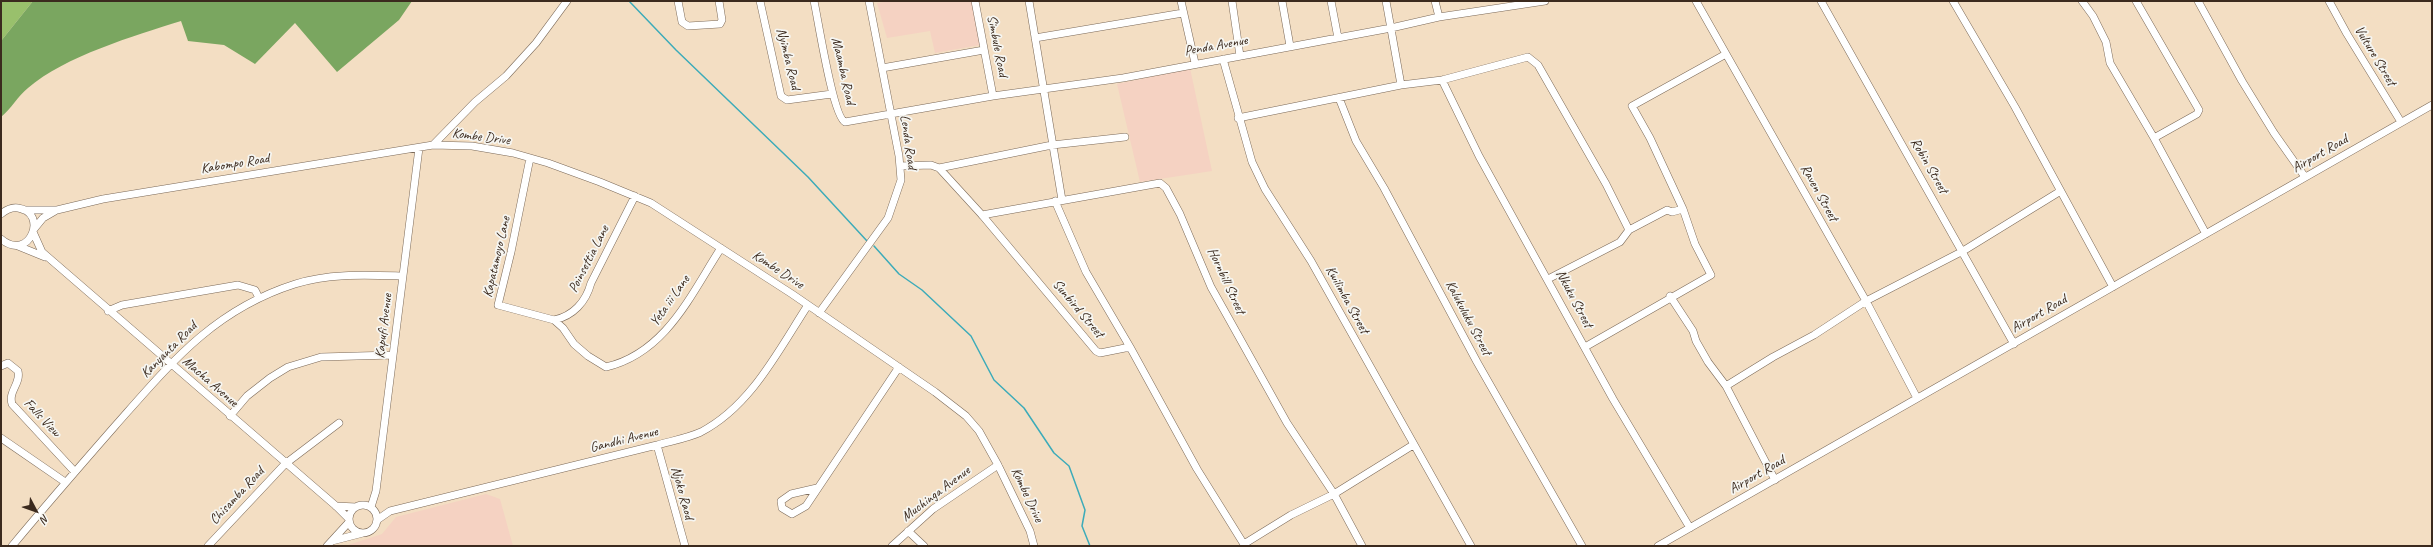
<!DOCTYPE html>
<html>
<head>
<meta charset="utf-8">
<style>
	body { margin:0 }
	#map { position:relative; width:2433px; height:547px; overflow:hidden; background:#f3dec3; font-family:Caveat,sans-serif }
	canvas { display:block }
	.frame { position:absolute; inset:0; border:2px solid #3b2a1e; pointer-events:none }
	.north { position:absolute; left:16px; top:491px; width:40px; height:40px; -webkit-text-stroke:3px #f6f6f2; paint-order:stroke; rotate:131deg; font-size:11px; font-weight:700; line-height:16px; text-align:center; color:#3b2a1e }
	.north::after { content:''; display:block; margin:auto; width:14px; height:18px; background:#3b2a1e; clip-path:polygon(50% 0,100% 100%,50% 72%,0 100%) }
</style>
</head>
<body>
<div id="map">
<canvas width="2433" height="547"></canvas>
<div class="frame"></div>
<div class="north">N</div>
</div>
<script>
const ctx = document.querySelector('canvas').getContext('2d');
ctx.lineJoin = 'round';
function fillPath(path, color) { ctx.fillStyle = color; ctx.fill(path, 'evenodd'); }
function stroke(path, color, width, dash) { ctx.strokeStyle = color; ctx.lineWidth = width; ctx.lineCap = dash ? 'butt' : 'round'; ctx.setLineDash(dash || []); ctx.stroke(path); }
function write(font, color, halo, rows, align = 'center') {
  ctx.font = font + ' Caveat,sans-serif'; ctx.lineWidth = 3.5; ctx.setLineDash([]); ctx.textBaseline = 'middle'; ctx.strokeStyle = halo; ctx.fillStyle = color; for (const [text, x, y, turn = 0] of rows) {
    ctx.save(); ctx.translate(x, y); ctx.rotate((+turn || 0) * Math.PI / 180); ctx.textAlign = isNaN(turn) ? turn : align; if (halo) ctx.strokeText(text, 0, 0); ctx.fillText(text, 0, 0); ctx.restore();
  }
}
const built = new Path2D(`
	M891,1h82l7,44 -45,8 -5,-22 -43,7 -10,-35z
	M1190,68l22,103 -72,11 -23,-98z
	M486,494l14,5 13,47h-168l37,-12 14,-17z`);
const green = new Path2D(`
	M1,1h32l-32,40z`);
const forest = new Path2D(`
	M33,1h379l-13,19 -62,52 -42,-49 -40,41 -31,-19 -36,-4 -7,-20c-47,15 -116,35 -153,67 -10,8 -17,21 -27,29v-76z`);
const stream = new Path2D(`
	M629,1l47,49 132,127 59,64
	M874,246l25,28 23,16 49,46 23,44 30,28 30,45 15,13 16,44 -3,16 8,20`);
const minor = new Path2D(`
	M678,1l4,21 6,4 32,-2 2,-4 -3,-19
	M760,1l21,95 6,4 45,-6
	M814,1c4,18 19,116 31,121l148,-26 130,-18 268,-50 48,-11 106,-16
	M975,1l18,95
	M1029,1l33,199
	M1181,1l14,62
	M1232,1l8,55
	M1282,1l8,45
	M1331,1l7,37
	M1386,1l15,84
	M1435,1l4,16
	M1696,1l170,300 51,97
	M1821,1l193,343
	M1953,1l62,106 98,180
	M2082,1l11,15 13,26 4,21 44,75 52,96
	M2136,1l63,109 -2,4 -43,24
	M2198,1l44,80 32,52 31,44
	M2329,1l18,33 54,88
	M1035,38l148,-25
	M1223,59l29,103 13,27 46,72 160,285
	M882,68l102,-18
	M1442,80l37,76 134,243 77,129
	M1339,98l17,43 28,47 93,174 105,184
	M1238,118l163,-33 41,-5 86,-23 10,8 68,119 23,46 -9,12 -72,37
	M433,145l42,-43 31,-26 30,-33 31,-42
	M530,158l-19,94 -13,53 56,15 9,8 11,16 14,12 18,11c60,-14 85,-73 115,-119
	M900,166l31,-1 8,3 43,47 114,136 4,2 30,-6 67,122 48,77
	M939,168l113,-23 73,-8
	M1055,201l31,71 44,75
	M24,210h33l46,-11 330,-54 39,1 41,7 35,10 52,19 51,21 141,91 143,98 31,24 13,15 19,34 32,66 4,15
	M1,214c5,-4 10,-7 17,-6 31,4 12,55 -17,31
	M982,215l178,-32 6,5 14,26 31,73 18,32 58,104 47,71 28,52
	M34,229l9,-11 12,-7
	M1629,230l38,-20 5,2 11,-3
	M33,232l9,20 294,254 13,13
	M18,246l27,11
	M1670,296l23,35 3,10 12,21 18,24 49,94
	M108,311l14,-6 116,-20 17,5 4,8
	M819,313l69,-95 13,-38 -2,-24 -30,-155
	M554,320c19,-4 32,-18 37,-37l44,-87
	M1585,347l126,-72 -16,-31 -12,-35 -33,-71 -18,-32 94,-52
	M1,366l7,-3 10,8c3,13 -10,20 -6,33l63,68
	M1726,386l47,-29 41,-22 52,-34 97,-50 96,-59
	M230,416l17,-20 23,-18 18,-11 33,-10 72,-2
	M1,438l64,44
	M657,445l28,101
	M817,488l-26,6 -10,7 1,7 10,6 14,-8 93,-139
	M349 519a14 14 0 1 1 28 0a14 14 0 1 1-28 0Z
	M336,506l20,1
	M371,507l5,-16 43,-343
	M377,520l13,-9 267,-66c14,-4 31,-7 44,-13 50,-26 77,-81 107,-127
	M908,531l16,15
	M332,541l31,-8
	M1244,544l47,-29 43,-21 79,-49
	M12,546c34,-41 68,-80 103,-120 55,-62 98,-116 180,-142 34,-11 72,-9 108,-8
	M208,546l77,-82 54,-41
	M327,546l22,-24
	M892,546l41,-37 65,-44
	M1658,546l774,-441`);
const streetNames = [
	["Simbule Road",997,46,79],
	["Penda Avenue",1216,46,-10],
	["Vulture Street",2375,56,59],
	["Nyimba Road",788,59,76],
	["Maamba Road",843,71,77],
	["Kombe Drive",481,137,7],
	["Lenda Road",908,142,82],
	["Airport Road",2320,154,-30],
	["Kabompo Road",235,164,-9],
	["Robin Street",1929,166,60],
	["Raven Street",1819,193,61],
	["Kapatamoyo Lane",497,257,-77],
	["Poinsettia Lane",589,259,-63],
	["Kombe Drive",778,270,33],
	["Hornbill Street",1226,281,65],
	["Nkuku Street",1574,299,62],
	["Kwilimba Street",1347,300,61],
	["Yeta iii Lane",670,301,-55],
	["Sunbird Street",1078,309,50],
	["Airport Road",2039,314,-30],
	["Kalukuluku Street",1468,318,62],
	["Kapufi Avenue",384,326,-83],
	["Kanyanta Road",169,350,-45],
	["Macha Avenue",210,382,41],
	["Falls View",42,418,47],
	["Gandhi Avenue",624,440,-14],
	["Airport Road",1757,475,-30],
	["Njoko Raod",682,493,75],
	["Muchinga Avenue",936,494,-37],
	["Kombe Drive",1027,495,65],
	["Chisamba Road",237,496,-47]
];
fillPath(built, '#f5d2c2');
fillPath(green, '#99c06c');
fillPath(forest, '#7aa660');
stroke(stream, '#3cabb9', 1.5);
stroke(minor, '#7b6958', 8);
stroke(minor, '#fff', 7);
write('14px', '#3b2a1e', '#f6f6f2', streetNames);
</script>
</body>
</html>
